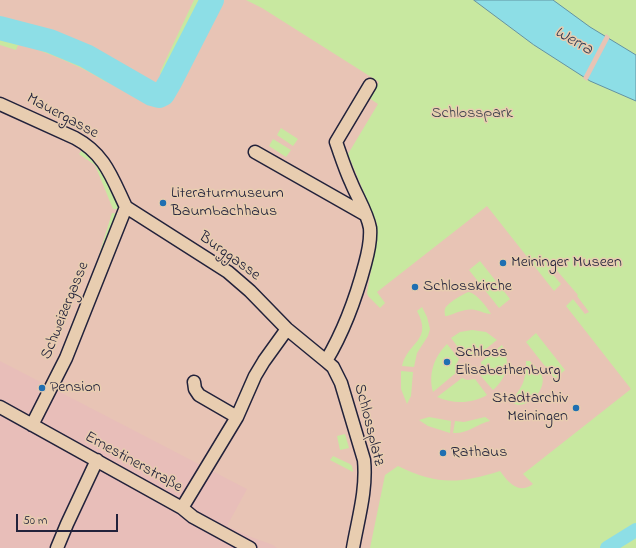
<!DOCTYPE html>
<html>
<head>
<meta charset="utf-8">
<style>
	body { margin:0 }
	#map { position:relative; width:636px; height:548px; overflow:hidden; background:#e8c4b5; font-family:"Indie Flower",sans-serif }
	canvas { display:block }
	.scale { position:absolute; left:16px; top:514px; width:102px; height:18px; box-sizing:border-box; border:2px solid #22223b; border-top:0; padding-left:5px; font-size:12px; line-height:14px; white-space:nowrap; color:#22223b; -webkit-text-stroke:3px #e8cdb0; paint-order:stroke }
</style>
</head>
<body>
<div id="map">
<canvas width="636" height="548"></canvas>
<div class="scale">50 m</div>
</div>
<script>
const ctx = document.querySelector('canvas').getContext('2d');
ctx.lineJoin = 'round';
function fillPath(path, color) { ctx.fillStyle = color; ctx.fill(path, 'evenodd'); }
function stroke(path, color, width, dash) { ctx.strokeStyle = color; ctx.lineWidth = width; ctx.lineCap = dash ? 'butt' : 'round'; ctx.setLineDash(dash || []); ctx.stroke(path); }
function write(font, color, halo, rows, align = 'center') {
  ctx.font = font + ' "Indie Flower",sans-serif'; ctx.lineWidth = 3; ctx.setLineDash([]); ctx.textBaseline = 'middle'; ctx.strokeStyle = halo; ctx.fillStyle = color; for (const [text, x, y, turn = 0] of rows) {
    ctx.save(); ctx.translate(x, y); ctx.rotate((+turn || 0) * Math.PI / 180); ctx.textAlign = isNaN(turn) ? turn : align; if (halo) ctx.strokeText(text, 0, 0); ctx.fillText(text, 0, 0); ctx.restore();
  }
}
const built = new Path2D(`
	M0,361l247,128 -20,37 24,11 22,8 4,3h-277z`);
const green = new Path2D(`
	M194,0h13l-41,80 -3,-2 -3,-6z
	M246,0h228l60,45 56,36 46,20v447h-266l15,-73 13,-9c38,19 61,18 102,5 8,11 18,24 33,13l-10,-10 108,-85 -65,-83 7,-7 12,15 4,-2 -12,-16 1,-1 -25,-29 -4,4 12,14 -7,7 -67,-85 -110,86 8,11 -5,5 -12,-12 -1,-3 5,-28 5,-41 -29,-70 30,-50 -9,-6 10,-16 -117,-74z
	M553,0h83v55l-46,-28z
	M0,20l58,15 23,9 33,16 -8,22c-28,-18 -56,-28 -87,-39l-3,7 -16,-5z
	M281,128l17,11 -5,7 -16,-11z
	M273,139l18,11 -5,7 -17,-11z
	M83,149l16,15 21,45h-7l-18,-44 -16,-11z
	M112,213l8,1 -21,52 -3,-1z
	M480,261l30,38 -11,9 -30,-38z
	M469,292c8,2 18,15 22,22 -5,0 -10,-3 -16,-4 -10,-2 -18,3 -28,6h-2c0,-2 -1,-5 0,-7 1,-5 19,-16 24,-17z
	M422,307l5,10 3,12 -2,7 -11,17 -3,14 -12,-1c6,-25 31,-25 15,-55z
	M472,330l14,2 11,8 -20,16 -6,-2 -7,1 -13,-17 9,-6z
	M536,333l29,37 -10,9 -29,-37z
	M447,344l12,15 -3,6 1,7 -24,20c-5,-18 1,-35 14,-48z
	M502,345c9,17 5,33 -9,45l-13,-15 2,-6 -1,-7z
	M526,361h4c4,5 10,10 12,15 5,14 -16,35 -29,27l-1,-3c11,-14 14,-20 14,-39z
	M401,371l12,1 -2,24 -4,8 -6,-15z
	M462,378l5,2 8,-1 12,16c-15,9 -34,9 -50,2z
	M429,417l22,4 -1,12 -22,-7 -9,-6z
	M485,417l3,2 2,2c-13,3 -22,13 -37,12l2,-12 9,1z
	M345,434l4,14 -9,2 -3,-14z
	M333,456l17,8 2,2 1,6 -23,-12z`);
const water = new Path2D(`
	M474,0h79l37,27 46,28v46l-46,-20 -56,-36z`);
const pier = new Path2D(`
	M606,34l4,3 -23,44 -4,-3z`);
const canal = new Path2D(`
	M607,548l29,-18`);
const river = new Path2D(`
	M0,28l50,13 36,15 66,38 7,2 4,-2 7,-12 42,-82`);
const street = new Path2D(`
	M0,104l75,34c30,16 37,40 51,69
	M255,152l111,63
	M126,207l102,65 22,19 37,38 39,32 7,6 8,16 23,77c3,30 -6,59 -11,88
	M326,361c18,-30 30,-63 39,-97 3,-11 6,-24 5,-36 -3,-16 -13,-31 -19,-46 -6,-13 -10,-26 -15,-40l34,-57
	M194,382l1,7 4,6 38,22
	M0,407l182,101 11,9 57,31
	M32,425l34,-67 60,-151
	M182,508l55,-91 18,-41 9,-15 23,-32
	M57,548l10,-24 30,-64`);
const markers = [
	[163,203,4,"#1f6fb2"],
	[503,263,4,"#1f6fb2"],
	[415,287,4,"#1f6fb2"],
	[447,362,4,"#1f6fb2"],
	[42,388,4,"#1f6fb2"],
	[576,408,4,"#1f6fb2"],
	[443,453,4,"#1f6fb2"]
];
const parkNames = [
	["Schlosspark",472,114]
];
const streetNames = [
	["Mauergasse",62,117,28],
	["Burggasse",229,257,36],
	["Schweizergasse",66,311,-68],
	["Schlossplatz",368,425,76],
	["Ernestinerstraße",133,463,29]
];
const poiNames = [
	["Literaturmuseum",171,194],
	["Baumbachhaus",171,212],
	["Meininger Museen",511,263],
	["Schlosskirche",423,287],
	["Schloss",455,353],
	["Elisabethenburg",455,371],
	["Pension",50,388],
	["Stadtarchiv",568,399,"right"],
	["Meiningen",568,417,"right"],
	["Rathaus",451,453]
];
const waterNames = [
	["Werra",573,42,30]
];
fillPath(built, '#e8beb9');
fillPath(green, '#c8e8a0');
fillPath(water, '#8ddee6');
stroke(water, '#6293a2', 1);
fillPath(pier, '#e8c4b5');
stroke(canal, '#8ddee6', 14);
stroke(river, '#8ddee6', 24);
stroke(street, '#22223b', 15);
stroke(street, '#e8cdb0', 12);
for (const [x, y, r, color] of markers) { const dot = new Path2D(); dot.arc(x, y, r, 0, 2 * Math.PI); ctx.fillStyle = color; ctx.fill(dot); stroke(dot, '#e8cdb0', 1.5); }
write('16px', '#3b404a', '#e8cdb0', parkNames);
write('16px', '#22223b', '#e8cdb0', streetNames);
write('16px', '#22223b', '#e8cdb0', poiNames, 'left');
write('italic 17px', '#323e55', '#e8cdb0', waterNames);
</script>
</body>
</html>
